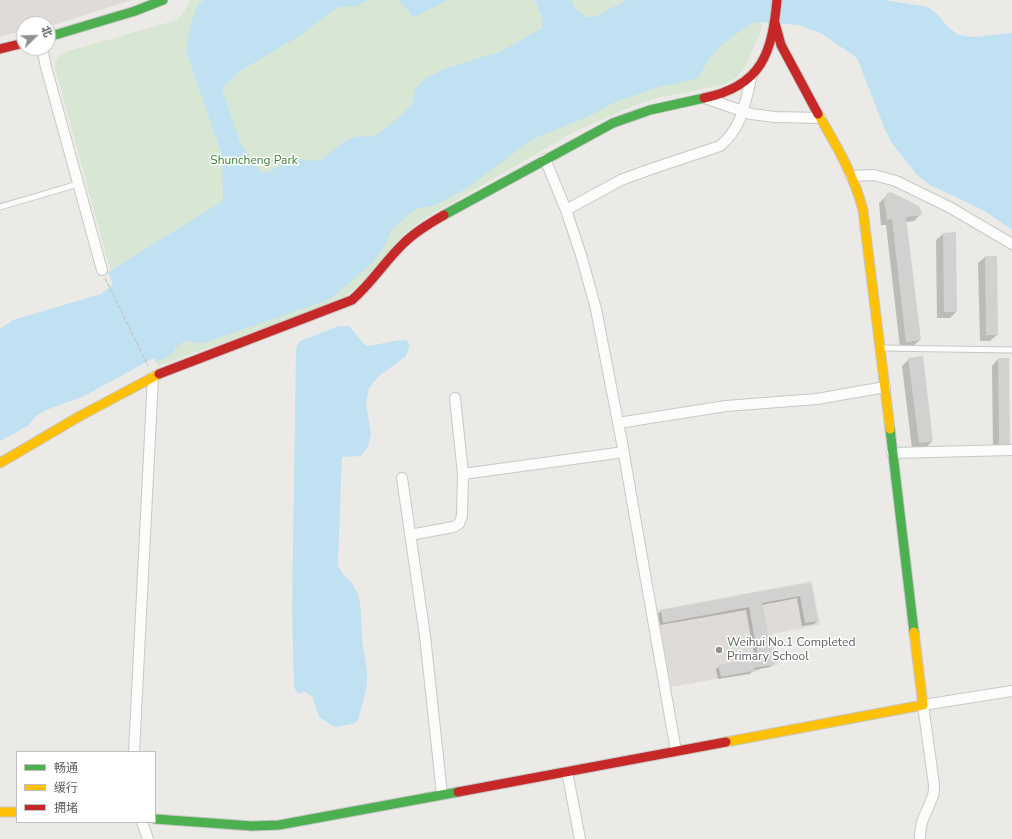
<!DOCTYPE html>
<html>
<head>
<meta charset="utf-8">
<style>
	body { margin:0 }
	#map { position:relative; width:1012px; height:839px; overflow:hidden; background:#eceae7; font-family:"Nunito Sans","Noto Sans SC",sans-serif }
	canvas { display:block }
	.legend { position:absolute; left:16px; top:751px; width:140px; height:72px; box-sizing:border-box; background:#fff; border:1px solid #bec0c1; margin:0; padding:5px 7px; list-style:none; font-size:12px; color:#5d6164 }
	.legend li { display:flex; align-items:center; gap:8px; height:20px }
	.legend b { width:20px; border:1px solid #bec0c1 }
	.north { position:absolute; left:16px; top:16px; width:40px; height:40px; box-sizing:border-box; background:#fff; border:1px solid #bec0c1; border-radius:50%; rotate:67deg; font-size:11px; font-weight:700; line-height:16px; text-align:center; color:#5d6164 }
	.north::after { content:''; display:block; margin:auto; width:14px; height:18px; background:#8f9192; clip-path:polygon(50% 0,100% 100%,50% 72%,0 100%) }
</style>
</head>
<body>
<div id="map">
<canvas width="1012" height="839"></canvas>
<ul class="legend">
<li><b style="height:5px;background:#4caf50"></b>畅通</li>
<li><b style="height:5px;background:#ffc107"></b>缓行</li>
<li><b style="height:5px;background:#c62828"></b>拥堵</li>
</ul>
<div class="north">北</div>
</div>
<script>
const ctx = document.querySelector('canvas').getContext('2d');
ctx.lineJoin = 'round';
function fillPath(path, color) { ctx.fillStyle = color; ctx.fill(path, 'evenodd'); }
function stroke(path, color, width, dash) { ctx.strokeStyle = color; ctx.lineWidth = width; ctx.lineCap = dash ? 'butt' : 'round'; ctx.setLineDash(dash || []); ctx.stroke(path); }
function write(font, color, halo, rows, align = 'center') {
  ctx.font = font + ' "Nunito Sans",sans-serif'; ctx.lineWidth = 3; ctx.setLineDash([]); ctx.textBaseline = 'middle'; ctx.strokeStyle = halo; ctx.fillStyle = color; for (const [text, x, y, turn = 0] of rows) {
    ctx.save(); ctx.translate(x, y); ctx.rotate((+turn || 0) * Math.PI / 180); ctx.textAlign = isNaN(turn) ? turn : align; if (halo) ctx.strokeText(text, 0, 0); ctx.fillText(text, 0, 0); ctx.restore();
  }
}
const education = new Path2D(`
	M0,0h132l-75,24 -9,2v-2h-24v7l-24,5z
	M812,581l8,44 -48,9 6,31 -18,4v2l-89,16 -14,-77z`);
const green = new Path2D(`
	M190,0h573l-2,31 -16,36 -9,11 -12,6 -44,10 -20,3 -25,8 -59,26 -154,89 -20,16 -43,50 -23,17 -62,21 -116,42 -49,-101 -54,-197 1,-9 6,-6 115,-33 7,-8z`);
const water = new Path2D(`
	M205,0h163l-13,7 -10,-1 -9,2 -35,27 -61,36 -18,18 18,53 11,18 10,12h7l22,-11 9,-2 12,2 10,-1 25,-20 13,-4 10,1 7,-2 26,-20 6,-7 4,-4 2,-13 5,-6 7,-7 18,-9 58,-18 40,-23v-10l-7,-18h36l4,8 11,9h8l33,-17h257l44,7 10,8 10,12 10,8 16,2 38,-4v197l-27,-19 -55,-26 -12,-9 -27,-34 -7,-15 -27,-69 -35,-24 -23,-9 -40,-3 -8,2 -29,20 -13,15 -11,19 -27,7h-8l-50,18 -24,13 -51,21 -8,4 -60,45 -34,19 -16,3 -7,3 -21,18 -3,6 -5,12 -12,16 -38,33 -6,4 -125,43 -17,-2 -3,1 -7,5 -4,8 -16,7 -2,-4 -72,39 -36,13 -10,6 -7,9 -29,16v-112l13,-9 88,-26 12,-10 -5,-12 115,-71 -1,-46 -36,-104 3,-19 6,-21 5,-8z
	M399,0h49l-32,16h-4z
	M339,326h10l17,20c13,-1 26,-6 40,-6l4,5 -4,11 -27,20 -10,12 -3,16 5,30 -3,12 -7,10 -19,1 -4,108 5,9 9,9 7,14 2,15 1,29 5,29v14l-3,14 -6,22 -5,4 -18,3 -16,-10 -7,-21 -7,-4 -7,2 -4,-7 -2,-76 4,-262 4,-8z`);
const shadow = new Path2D(`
	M888,194l32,21 -6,6 -8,1 14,118 -7,6 -13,2 -14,-123h-5l-2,-22z
	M943,234l13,78 -6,6h-13l-1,-78z
	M985,257h11l1,78 -7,6h-10l-2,-78z
	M909,359l23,82 -6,7 -14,1 -10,-83z
	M998,359l11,84 -6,7h-10l-1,-84z
	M810,584l7,37 -3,3 -12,2 -5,-28 -35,7 11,59 -3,3 -16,3 -4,4 -32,5 -2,-10 3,-3 36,-7 -9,-49 -86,15 -2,-11 3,-3 78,-14 1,-1z`);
const building = new Path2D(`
	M891,192l28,14 2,4 1,5 -16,2 15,123 -15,2 -14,-123 -5,1 -3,-20 3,-7z
	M956,232l1,80h-13l-1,-79z
	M985,256h12l1,79h-12z
	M923,356l10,85 -14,2 -11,-85z
	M998,358h11l1,86h-11z
	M811,583l7,38 -13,2 -5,-27 -38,7 12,62 -20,3v3l-33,6 -3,-12 40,-7 -9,-51 -86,16 -2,-13 79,-14v-1z`);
const path = new Path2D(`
	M105,278l43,88`);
const lane = new Path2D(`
	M0,207l78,-23
	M881,348l131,2`);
const street = new Path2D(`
	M42,48l4,19 56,203
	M705,98l46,16 24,3 46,1
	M545,159l21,51 15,45 15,54 26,134 54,308
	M851,176l23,-1 22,6 55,27 61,36
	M566,210l55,-30 30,-11 69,-23c23,-19 25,-44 32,-71
	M455,398l8,76 161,-22
	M618,423l108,-17 91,-7 68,-12
	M892,453l120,-3
	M402,478l23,158 17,158
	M410,535l43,-8 6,-3 3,-8 1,-42
	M134,752l19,-375
	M567,772l13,67
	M142,822l6,17
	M920,839c0,-20 6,-24 12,-41 2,-4 2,-9 2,-13l-11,-80 89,-14`);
const fast = new Path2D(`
	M48,37l87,-26 28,-11
	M444,215l169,-92 37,-13 54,-12
	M890,429l24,203
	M155,819l97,7 27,-1 179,-33`);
const slow = new Path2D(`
	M818,114c18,31 36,61 45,96l27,219
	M0,463l80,-47 79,-42
	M726,742l197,-37 -9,-73
	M0,812h17`);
const jam = new Path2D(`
	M775,23l6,22 37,69
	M0,49l24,-6
	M704,98c58,-12 68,-45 73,-98
	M159,374l193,-74c20,-17 33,-39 52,-57 11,-11 26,-20 40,-28
	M458,792l268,-50`);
const markers = [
	[719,650,4,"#8f9192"]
];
const parkNames = [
	["Shuncheng Park",254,161]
];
const poiNames = [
	["Weihui No.1 Completed",727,643],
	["Primary School",727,657]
];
fillPath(education, '#dfdcd7');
fillPath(green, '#d8e6d4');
fillPath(water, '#bfe1f2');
fillPath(shadow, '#0003');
fillPath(building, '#d3d1d0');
stroke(lane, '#c8c8c7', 7);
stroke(street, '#c8c8c7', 12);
stroke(fast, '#c6c7c6', 11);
stroke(slow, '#c6c7c6', 11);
stroke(jam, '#c6c7c6', 11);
stroke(path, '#c6cac8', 1.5, [4, 2]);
stroke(lane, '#fcfcfb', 5);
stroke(street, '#fcfcfb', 10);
stroke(fast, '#4caf50', 9);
stroke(slow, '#ffc107', 9);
stroke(jam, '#c62828', 9);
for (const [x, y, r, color] of markers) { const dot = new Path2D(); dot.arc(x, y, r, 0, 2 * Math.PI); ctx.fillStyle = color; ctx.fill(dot); stroke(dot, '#fff', 1.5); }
write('12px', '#41823e', '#fff', parkNames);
write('12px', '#5d6164', '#fff', poiNames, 'left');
</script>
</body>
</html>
